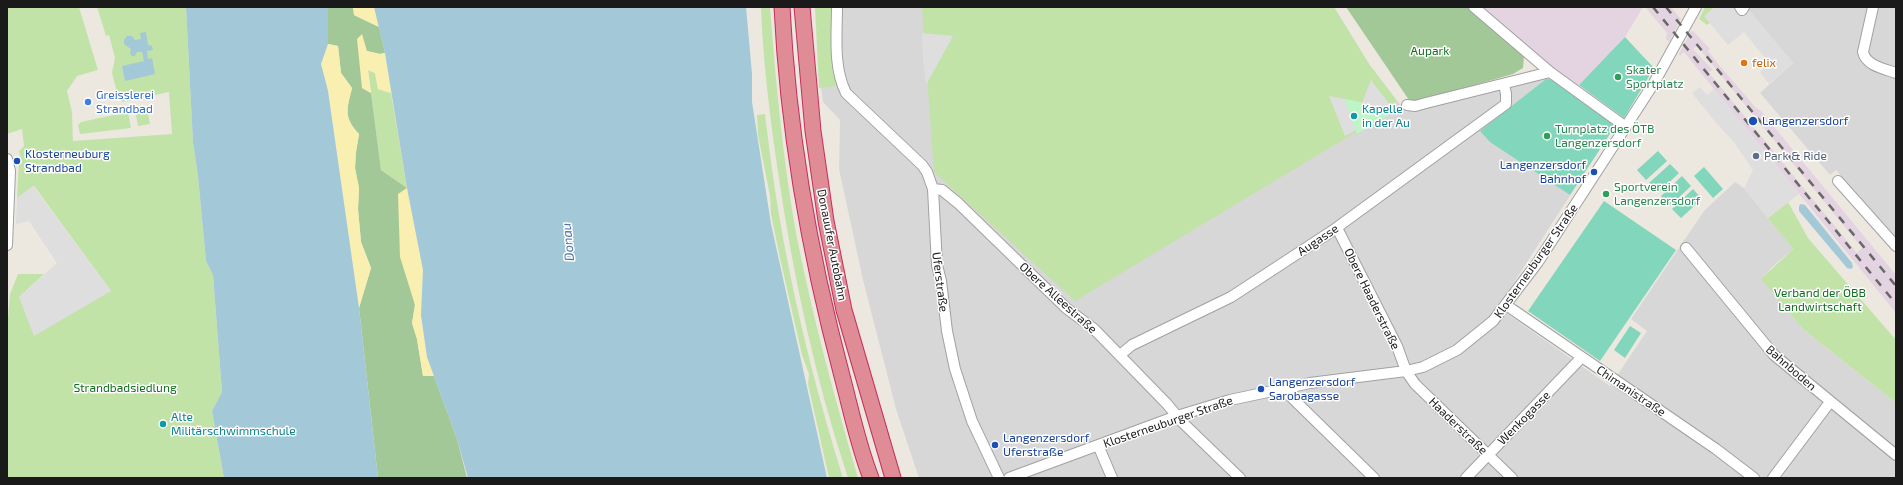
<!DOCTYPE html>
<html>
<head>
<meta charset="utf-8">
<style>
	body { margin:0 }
	#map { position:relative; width:1903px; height:485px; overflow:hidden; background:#ece8e0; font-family:"Exo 2",sans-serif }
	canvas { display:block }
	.frame { position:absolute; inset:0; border:8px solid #1a1a1a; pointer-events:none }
</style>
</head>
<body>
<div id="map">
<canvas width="1903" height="485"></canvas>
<div class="frame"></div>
</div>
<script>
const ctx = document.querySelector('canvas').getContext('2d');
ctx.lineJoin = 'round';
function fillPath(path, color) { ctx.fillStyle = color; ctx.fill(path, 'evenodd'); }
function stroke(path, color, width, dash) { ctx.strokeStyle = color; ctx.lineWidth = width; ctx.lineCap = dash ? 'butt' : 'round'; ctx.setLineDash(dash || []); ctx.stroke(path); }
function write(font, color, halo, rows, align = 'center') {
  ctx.font = font + ' "Exo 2",sans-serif'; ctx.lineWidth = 3; ctx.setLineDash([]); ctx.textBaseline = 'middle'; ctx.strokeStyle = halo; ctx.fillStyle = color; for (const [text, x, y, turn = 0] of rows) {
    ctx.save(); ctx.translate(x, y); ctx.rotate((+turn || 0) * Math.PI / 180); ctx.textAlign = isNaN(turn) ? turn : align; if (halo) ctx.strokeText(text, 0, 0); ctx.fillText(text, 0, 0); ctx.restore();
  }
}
const residential = new Path2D(`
	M840,7h494l35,57 37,48 141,-37 68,51 -108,167 -11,13 114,80 37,-55 -16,-12 73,-108 31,-29 9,6 49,61 -21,18 -10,12 41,50 93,74v75h-977l-23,-69 -33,-129 -24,-111 1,-49 -17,-18 -2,-14 21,-13z
	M1746,7h150v230l-60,-67 -6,5 -70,-82 33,-30z`);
const industrial = new Path2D(`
	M1474,7h169l-18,30 -46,48 -3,5z
	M1645,7h26l10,12 -12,23 -3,-3 1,-6z
	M1691,31h2l17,18 -2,2 11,14 37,43 5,3 135,164v38l-208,-256 -4,-5 -4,4 -1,-2zM1697,46l165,202 -5,5 -147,-179 -2,-2 5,-2 -20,-21z`);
const grass = new Path2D(`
	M7,7h72l19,63 -21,6 -10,15 5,21 1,29 99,-7 -3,-42 -47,10 -4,-6 -6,-23 3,-15 -6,-23 -3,1 -9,-29h89l7,135 5,34 8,85 7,14 9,117 -10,19 12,67h-217v-149l3,-35 8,-20h26l-25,23 92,-6 -77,-105 -17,12 2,-34 3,-1 -3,-12 5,-5 -2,-17 -15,5z
	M761,7h9c6,77 13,155 27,231 16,81 38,161 61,240h-10c-33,-100 -55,-202 -70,-306 -8,-54 -15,-110 -17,-165z
	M815,7h19v50l3,29 -18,2z
	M922,7h412l35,57 27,36 -5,11 -316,190 -141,-129z
	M1705,7h10l-10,9 5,7 -3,2 -8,-6z
	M368,70l7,3 3,16 13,4 16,95 -26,-18z
	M147,109l3,15 -12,2 -3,-15z
	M128,112l3,16 -51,6 -2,-9 3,-3z
	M765,114c5,43 11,87 19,129 15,80 35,158 59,235h-14l-21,-94 1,-10 -7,-19 -22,-97 -9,-44 -1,-18 -12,-61 -1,-20z
	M1788,202l20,36 88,102v63l-93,-74 -42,-50 32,-30 -25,-31z`);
const forest = new Path2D(`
	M328,7h25l1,8 25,12 6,26 -5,1 -13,-3 -5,37 9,5 10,77 26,18 -9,7 14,96 3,14 -3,18 5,16 6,37h11l23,63 10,39h-89l-19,-170 12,-40 -10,-26 -3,-33 1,-21 -4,-20 1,-16 3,-18c-16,-17 -12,-25 -7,-46l-11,-15 -3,-27 -10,-2z
	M1346,7h121l57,49 -1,12 -10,6 -97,28 -7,-2z`);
const sand = new Path2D(`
	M353,7h21l5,20 -25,-12z
	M362,34l5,17 13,3 5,-1 6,40 -13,-4 -3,-16 -7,-3 3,23 -9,-5 -5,-49z
	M328,44l10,2 3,27 11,15c-5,21 -9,29 7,46l-3,18 -1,16 4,20 -1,21 3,33 10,26 -12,40 -31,-217 -7,-27z
	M407,188l16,82 -2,45 6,42 7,18 -11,1 -6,-37 -5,-16 3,-18 -15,-48 -2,-63z`);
const park = new Path2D(`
	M1346,99l46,10h7l-42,25 -11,-30z`);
const pitch = new Path2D(`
	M1625,37l29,31 -30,50 -45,-33z
	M1546,79l8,1 61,46 -45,69 -80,-53 -10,-11z
	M1658,151l9,10 -21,19 -9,-10z
	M1670,164l9,9 -21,20 -9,-10z
	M1704,167l19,22 -10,9 -19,-22z
	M1682,176l9,10 -21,20 -9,-10z
	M1693,189l9,10 -21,19 -9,-9z
	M1604,201l72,49 -76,111 -72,-50z
	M1630,326l11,7 -16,25 -11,-8z`);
const parking = new Path2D(`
	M1715,7h17l5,5 5,-2h7l44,53 -24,21 -9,-12 9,-9 -25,-31 -16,13 -24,-29z
	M922,33l31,3 -27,49 -3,-26z
	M1371,80l19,25 2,4 -30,-6z
	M1700,87l7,8 7,-6 85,105 -31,24 -24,-30 9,-18 -20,-29 -16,-17 -25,-31z
	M1329,96l17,3v5l10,26 -11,6z
	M33,186l78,105 -77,45 -15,-39 38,-34 -28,-42 -13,3 1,-26z`);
const water = new Path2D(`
	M186,7h142v37l-7,20 7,27 31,217 19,170h-154l-12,-67 10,-19 -9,-117 -7,-14 -8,-85 -5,-34z
	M374,7h372l6,67v28l19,122 56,254h-359l-11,-39 -30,-82 -6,-42 2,-45 -16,-82 -22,-135z
	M146,32l2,13 4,1 1,4 -6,1 1,8 4,-1 3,16 -30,7 -3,-15 22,-5 -2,-9h-5l-2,4h-3l-2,-2 1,-5 -7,-5v-4l3,-4h5l3,4 6,-1 -1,-6z
	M1801,204l4,1 47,58 1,4 -2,2 -4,-1 -48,-57v-5z`);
const minor = new Path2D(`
	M837,7c0,28 -4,60 9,86l76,72 5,7 6,17 4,76 4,16 6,50 8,38 17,52 27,57
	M1474,7l76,65 76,55
	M1740,7l2,3 2,-3
	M1873,7l-10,45c3,14 22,17 33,21
	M1407,105l8,1 11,-3 124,-31
	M7,159l3,12 -3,74
	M1838,181l58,65
	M933,189l9,1 16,13 108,105 28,21 73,75 15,18 58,56
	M1337,228l60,118 9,25 9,13 97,94
	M1686,248l88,107 122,100
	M1506,305l210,144 38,29
	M1120,355l12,-10 99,-48 101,-66 174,-127v-10l-2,-10
	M1283,389l91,89
	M1098,445l14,33
	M1009,478l168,-62 53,-16 80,-17 96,-12 17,-4 34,-17 36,-29 45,-59 116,-179 42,-76
	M1466,478l115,-120
	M1773,478l57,-76`);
const highway = new Path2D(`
	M782,7c6,125 28,249 60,369 9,34 16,69 29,102
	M802,7l11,124 13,90 18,89 49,168`);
const rail = new Path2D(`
	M1653,7l243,297
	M1666,7l230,279`);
const markers = [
	[1744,63,4,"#e8710a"],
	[1618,77,4,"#2e9e5b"],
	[88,102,4,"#3f7fe0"],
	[1354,116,4,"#0f9aa8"],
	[1753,121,5,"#1a4fb4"],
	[1547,136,4,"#2e9e5b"],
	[1756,156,4,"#5c6f8a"],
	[17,161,4,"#1a4fb4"],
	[1594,172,4,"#1a4fb4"],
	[1606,194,4,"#2e9e5b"],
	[1261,389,4,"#1a4fb4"],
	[163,424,4,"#0f9aa8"],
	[995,445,4,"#1a4fb4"]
];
const parkNames = [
	["Aupark",1430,51],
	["Verband der ÖBB",1820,293],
	["Landwirtschaft",1820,307],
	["Strandbadsiedlung",125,388]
];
const foodNames = [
	["felix",1752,63]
];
const leisureNames = [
	["Skater",1626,70],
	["Sportplatz",1626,84],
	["Turnplatz des ÖTB",1555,129],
	["Langenzersdorf",1555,143],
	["Sportverein",1614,187],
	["Langenzersdorf",1614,201]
];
const shopNames = [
	["Greisslerei",96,95],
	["Strandbad",96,109]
];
const cultureNames = [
	["Kapelle",1362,109],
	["in der Au",1362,123],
	["Alte",171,417],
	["Militärschwimmschule",171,431]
];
const transitNames = [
	["Langenzersdorf",1762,121],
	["Klosterneuburg",25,154],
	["Strandbad",25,168],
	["Langenzersdorf",1586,165,"right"],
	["Bahnhof",1586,179,"right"],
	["Langenzersdorf",1269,382],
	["Sarobagasse",1269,396],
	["Langenzersdorf",1003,438],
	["Uferstraße",1003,452]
];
const serviceNames = [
	["Park & Ride",1764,156]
];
const streetNames = [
	["Augasse",1318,240,-34],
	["Donauufer Autobahn",832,245,79],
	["Klosterneuburger Straße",1536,261,-55],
	["Uferstraße",940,282,83],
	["Obere Alleestraße",1058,298,42],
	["Obere Haaderstraße",1372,299,64],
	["Bahnboden",1791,368,41],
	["Chimanistraße",1631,391,34],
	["Wenkogasse",1524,418,-46],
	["Klosterneuburger Straße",1168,422,-19],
	["Haaderstraße",1458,426,44]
];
const waterNames = [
	["Donau",568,242,-95]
];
fillPath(residential, '#d8d7d7');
fillPath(industrial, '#e4d3e0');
fillPath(grass, '#c2e3a8');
fillPath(forest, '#a3c897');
fillPath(sand, '#f9efb0');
fillPath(park, '#bef5c6');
fillPath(pitch, '#82d6bb');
fillPath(parking, '#dedede');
fillPath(water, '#a3c8d7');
stroke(minor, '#a1a1a1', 12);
stroke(highway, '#c82e5b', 17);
stroke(minor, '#fff', 10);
stroke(highway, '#df8c97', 15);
stroke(rail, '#686868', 2.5, [8, 8]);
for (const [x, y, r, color] of markers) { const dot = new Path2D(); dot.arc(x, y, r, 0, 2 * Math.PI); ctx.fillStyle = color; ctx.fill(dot); stroke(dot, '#fff', 1.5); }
write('12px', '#126f1f', '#fff', parkNames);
write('12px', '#c56008', '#fff', foodNames, 'left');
write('12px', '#27864d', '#fff', leisureNames, 'left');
write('12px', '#366cbe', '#fff', shopNames, 'left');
write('12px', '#0d838f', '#fff', cultureNames, 'left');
write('12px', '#164399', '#fff', transitNames, 'left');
write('12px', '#4e5e75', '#fff', serviceNames, 'left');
write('12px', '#1a1a1a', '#fff', streetNames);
write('italic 13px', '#4e74a2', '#fff', waterNames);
</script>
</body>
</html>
